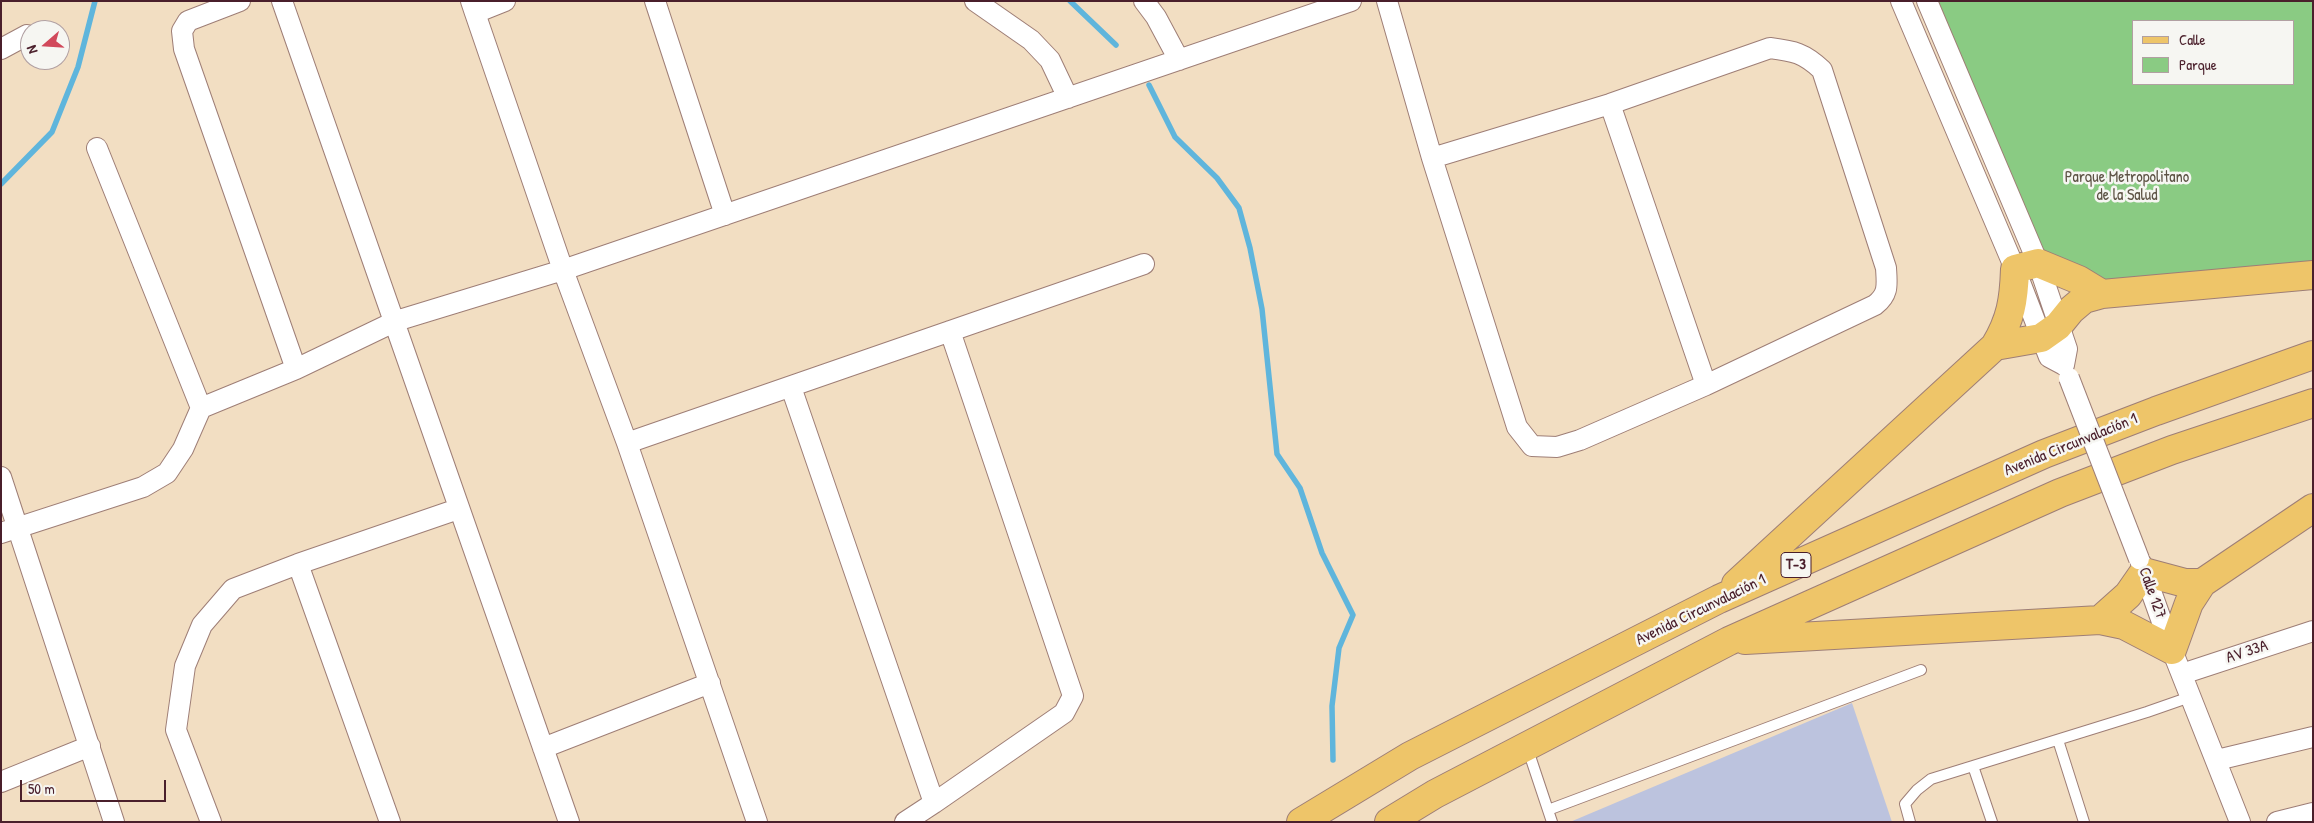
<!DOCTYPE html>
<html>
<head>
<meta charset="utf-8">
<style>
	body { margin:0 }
	#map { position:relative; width:2314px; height:823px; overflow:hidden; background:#f2dec2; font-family:"Patrick Hand",sans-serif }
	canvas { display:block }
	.frame { position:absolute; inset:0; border:2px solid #4a1f2b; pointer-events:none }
	.legend { position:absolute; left:2132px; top:20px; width:162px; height:65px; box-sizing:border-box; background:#f6f6f2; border:1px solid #b1a0a2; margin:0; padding:6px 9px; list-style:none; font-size:15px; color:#4a1f2b }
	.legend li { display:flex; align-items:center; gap:10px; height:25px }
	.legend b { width:25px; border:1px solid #b1a0a2 }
	.north { position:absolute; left:20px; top:20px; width:50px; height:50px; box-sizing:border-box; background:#f6f6f2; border:1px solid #b1a0a2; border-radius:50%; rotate:251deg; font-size:14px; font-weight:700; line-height:20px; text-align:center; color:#4a1f2b }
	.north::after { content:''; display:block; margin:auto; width:18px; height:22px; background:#d1495b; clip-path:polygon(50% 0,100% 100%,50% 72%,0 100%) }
	.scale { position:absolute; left:20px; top:780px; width:146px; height:22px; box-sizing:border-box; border:2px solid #4a1f2b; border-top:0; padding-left:6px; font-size:15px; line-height:18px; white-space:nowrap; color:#4a1f2b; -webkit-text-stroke:4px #f6f6f2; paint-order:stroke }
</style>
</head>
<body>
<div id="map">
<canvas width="2314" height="823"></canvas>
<div class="frame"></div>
<ul class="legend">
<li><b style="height:6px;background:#eec569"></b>Calle</li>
<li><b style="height:14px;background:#8acb83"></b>Parque</li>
</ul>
<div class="north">N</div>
<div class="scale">50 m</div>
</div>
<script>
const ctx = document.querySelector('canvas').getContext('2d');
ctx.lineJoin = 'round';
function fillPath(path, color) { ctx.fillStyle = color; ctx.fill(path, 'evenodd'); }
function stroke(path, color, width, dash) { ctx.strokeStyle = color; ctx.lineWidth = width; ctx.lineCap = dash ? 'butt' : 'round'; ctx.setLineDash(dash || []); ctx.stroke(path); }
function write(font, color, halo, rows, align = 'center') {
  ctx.font = font + ' "Patrick Hand",sans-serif'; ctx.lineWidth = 5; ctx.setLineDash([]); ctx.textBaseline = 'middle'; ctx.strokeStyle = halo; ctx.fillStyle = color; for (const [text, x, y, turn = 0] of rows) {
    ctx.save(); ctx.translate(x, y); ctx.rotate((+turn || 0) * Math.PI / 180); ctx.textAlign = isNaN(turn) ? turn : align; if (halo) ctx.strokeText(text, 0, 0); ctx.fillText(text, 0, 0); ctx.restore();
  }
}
const industrial = new Path2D(`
	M1852,703l40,119h-322z`);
const green = new Path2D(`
	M1927,1h386v274l-211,19 -64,-31zM2133,21h160v63h-160z`);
const stream = new Path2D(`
	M1070,1l46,44
	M1149,85l26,52 42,41 22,30 11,40 12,61 15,145 23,34 22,65 31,62 -14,33 -7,58 1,54
	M1,184l51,-52 26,-65 17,-66`);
const service = new Path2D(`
	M2058,740l26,82
	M1527,747l25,75
	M1973,766l19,56
	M1548,810l373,-140
	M1910,822l-5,-18 12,-14 14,-11 216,-67 43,-15`);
const minor = new Path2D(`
	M240,1l-52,20 -6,10 2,18 112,320
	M282,1c97,273 190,548 287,821
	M471,1l4,12 30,-12
	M655,1l70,214
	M975,1l56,39 19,20 18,38
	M1144,1l12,16 23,43
	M1387,1l45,157 85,269 15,19 25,1 23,-7 126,-55 169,-80c14,-11 12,-20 11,-37l-64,-198c-18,-17 -28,-19 -52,-22l-160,56 -178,54
	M1901,1l114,268 34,88 15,8
	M1927,1l111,262 29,86 -3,16
	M475,13l88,257 64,173
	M1,49l26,-14
	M1610,104l96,281
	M97,148l104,260
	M791,387l143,416 -29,19
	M1,477l113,345
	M1,533l142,-46 24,-14 16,-24 18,-41 95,-39 100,-48 167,-51 788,-269
	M2141,563l31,87 68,172
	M298,564l92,258
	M2182,674l131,-43
	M543,748l167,-65
	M2217,760l96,-23
	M1,782l89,-36
	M934,803l130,-90 9,-17 -123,-365
	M211,822l-35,-92 9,-64 17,-41 31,-36 65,-25 160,-55
	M757,822l-130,-379 517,-179
	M2277,822l36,-9`);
const primary = new Path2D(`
	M1995,346l46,-8 17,-12 13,-16 13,-11 18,-5 211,-19
	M1736,584l259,-238c16,-27 19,-46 20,-77l23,-6 41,17 23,14
	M2100,620l28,-25 16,-23 41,11h17
	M1745,640l355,-20 24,5 48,25 17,-47 13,-20 111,-75
	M1301,822l109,-66 309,-157 325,-145 112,-43 157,-56
	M1389,822l46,-28 294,-153 331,-148 112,-43 141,-47`);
const minorBridge = new Path2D(`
	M2069,378l70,181`);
const shields = [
	[1796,565,30]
];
const shieldNames = [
	["T-3",1796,565]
];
const parkNames = [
	["Parque Metropolitano",2127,178],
	["de la Salud",2127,196]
];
const streetNames = [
	["Avenida Circunvalación 1",2071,445,-22],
	["Calle 127",2152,593,70],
	["Avenida Circunvalación 1",1701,610,-26],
	["AV 33A",2247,652,-18]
];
fillPath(industrial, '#bcc3de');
fillPath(green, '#8acb83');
stroke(stream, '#5fb5dc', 5.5);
stroke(service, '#9e7e76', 12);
stroke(minor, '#9e7e76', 22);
stroke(primary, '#9e7e76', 30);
stroke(service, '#fff', 10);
stroke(minor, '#fff', 20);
stroke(primary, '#eec569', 28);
stroke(minorBridge, '#9e7e76', 22, []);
stroke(minorBridge, '#fff', 20);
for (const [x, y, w] of shields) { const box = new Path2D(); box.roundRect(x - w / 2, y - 12.5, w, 25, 4); ctx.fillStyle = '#f6f6f2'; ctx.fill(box); stroke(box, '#4a1f2b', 1); }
write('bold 15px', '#4a1f2b', null, shieldNames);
write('16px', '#5d5345', '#f6f6f2', parkNames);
write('16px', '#4a1f2b', '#f6f6f2', streetNames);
</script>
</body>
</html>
